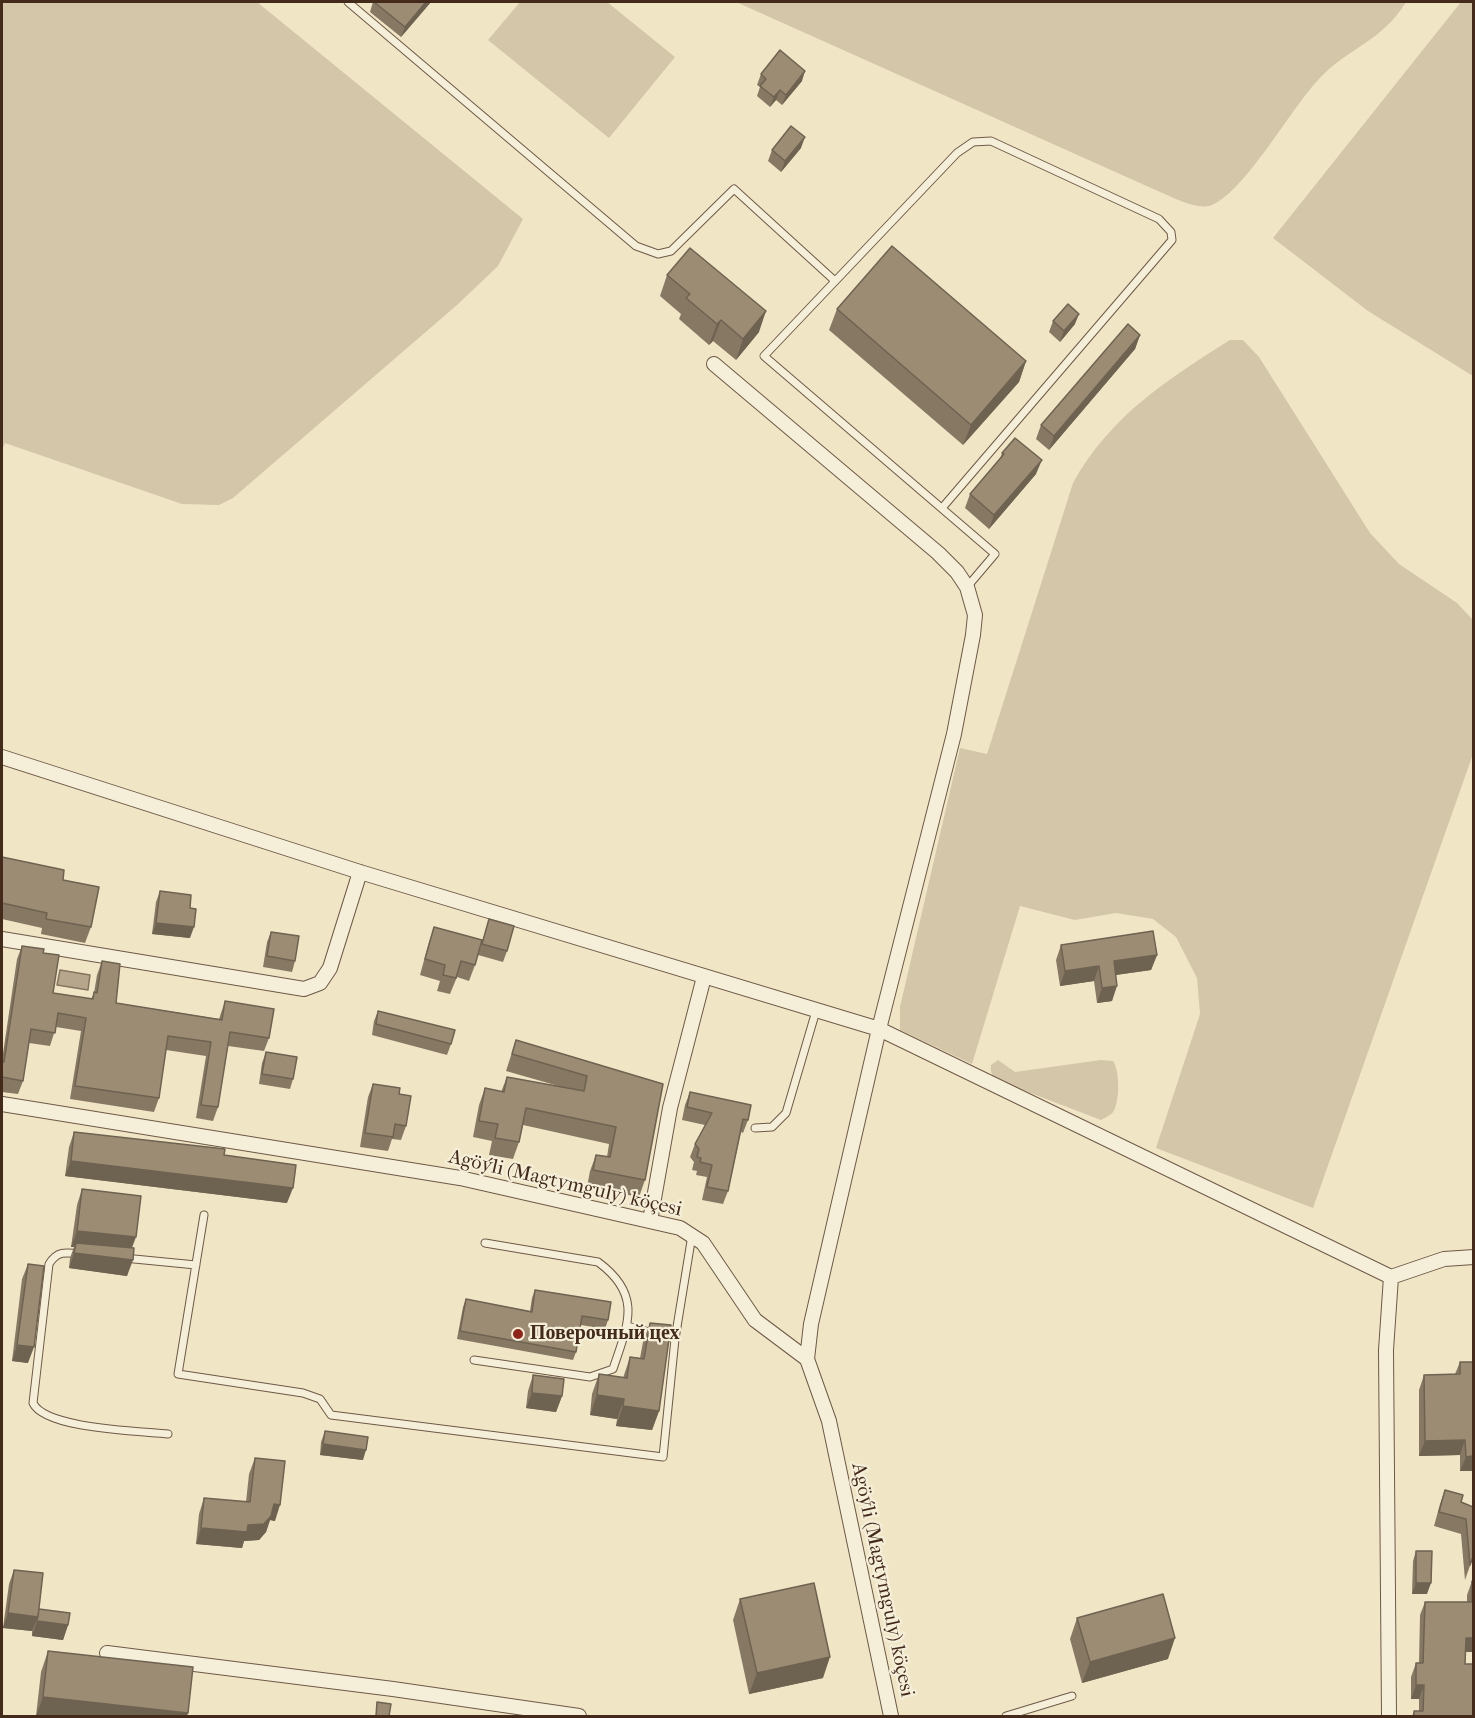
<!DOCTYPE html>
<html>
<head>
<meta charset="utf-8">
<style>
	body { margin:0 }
	#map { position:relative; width:1475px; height:1718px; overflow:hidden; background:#f0e6c6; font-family:"IM FELL French Canon",serif }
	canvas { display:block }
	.frame { position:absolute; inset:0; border:3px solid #432a1b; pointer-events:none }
</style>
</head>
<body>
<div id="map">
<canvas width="1475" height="1718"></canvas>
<div class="frame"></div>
</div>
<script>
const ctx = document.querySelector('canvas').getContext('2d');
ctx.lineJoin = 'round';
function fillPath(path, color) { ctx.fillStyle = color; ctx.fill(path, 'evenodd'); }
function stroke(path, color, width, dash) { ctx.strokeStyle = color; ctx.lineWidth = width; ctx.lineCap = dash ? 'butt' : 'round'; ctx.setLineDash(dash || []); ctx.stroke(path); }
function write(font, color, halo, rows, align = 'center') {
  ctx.font = font + ' "IM FELL French Canon",serif'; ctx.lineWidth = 4.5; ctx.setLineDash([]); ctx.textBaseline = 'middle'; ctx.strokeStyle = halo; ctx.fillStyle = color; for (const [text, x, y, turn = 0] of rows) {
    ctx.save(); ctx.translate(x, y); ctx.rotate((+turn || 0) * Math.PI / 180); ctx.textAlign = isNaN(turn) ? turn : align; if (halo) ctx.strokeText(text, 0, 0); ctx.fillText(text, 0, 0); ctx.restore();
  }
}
const green = new Path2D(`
	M2,2h255l266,217 -25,47 -41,39 -224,193 -14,7 -37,-1 -177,-61 -3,7z
	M520,2h87l68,55 -66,81 -121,-98z
	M736,2h670c-25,41 -58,45 -88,78 -28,30 -72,110 -106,125 -15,6 -39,-8 -52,-13z
	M1461,2h13l-1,374 -105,-65 -95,-73z
	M1230,340h13l16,17 111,176 29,31 58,39 16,17v134l-160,454 -157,-60 44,-134 -3,-36 -21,-41 -23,-18 -37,-6 -41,7 -55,-14 -48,158 -72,-34v-23l60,-259 27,6 86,-271c37,-67 95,-104 157,-143z
	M998,1060l17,12 86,-12 12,1c7,10 7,41 0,51 -3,4 -9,6 -12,8l-99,-38c-9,-5 -12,-7 -11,-17z`);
const water = new Path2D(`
	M60,970l30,5 -2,15 -31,-5z`);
const lane = new Path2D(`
	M348,2l288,244 22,8 13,-3 63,-62 101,92
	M942,508l230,-268 -1,-8 -12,-13 -168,-78 -18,1 -16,11 -193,203 231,198 -28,33
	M755,1128l17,-1 14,-14 30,-102
	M204,1215l-26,159 125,19 17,6 11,16 332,42 12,-118 17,-104
	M80,1254c-15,-2 -23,-3 -31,10l-16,139c12,26 107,28 135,31
	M124,1258l72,7
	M627,1326l48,13
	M474,1360l116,17 23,-8c15,-45 30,-74 -15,-107l-113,-19
	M1006,1716l66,-20`);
const street = new Path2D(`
	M714,364l224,189 19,19 10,15 8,28 -2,20 -19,99 -75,295 -68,295 -4,35
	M2,757l358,115 519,157 512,248 53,-18 30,-2
	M2,939l302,50 16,-6 10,-15 30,-96
	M2,1104l458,74 220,50 23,15 52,77 52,39 22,62 62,295
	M650,1221l20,-113 34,-131
	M107,1653l286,36 186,27
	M1389,1716l-3,-366 5,-73`);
const wall = new Path2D(`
	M373,2h58l-30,35 -31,-25z
	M761,74l41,7 -20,24 -6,-5 -6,7 -13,-11 3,-9 -3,-2z
	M801,148l-20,24 -13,-11 4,-11z
	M667,275l92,57 -23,28 -23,-19 -4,4 -30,-26 2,-5 -21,-18z
	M837,309l189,52 -7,21 -56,63 -134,-115z
	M1053,321l22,3 -15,18 -11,-10z
	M1140,335l-5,14 -86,101 -13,-11 5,-14z
	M1002,453l34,21 -47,55 -24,-21 5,-14 30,-35z
	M2,857l61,23 28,47 -6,16 -44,-9 1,-6 -40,-9z
	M160,891l30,17v30l-38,-4 4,-32z
	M489,919l18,32 -4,11 -25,-7z
	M434,927l41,38 -6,16 -12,-4 -7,17 -13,-3 3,-10 -20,-6 9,-33z
	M271,932l24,29 -3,11 -29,-5 4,-25z
	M1061,945l96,10 -6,15 -35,5 -4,26 -15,2 -3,-22 -34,5 -4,-26z
	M22,946l21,7 10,40 38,6 3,-6 3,-18 5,-14 14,42 103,16 6,-18 44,37 -5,13 -36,-5 -10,61 -5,14 -17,-3 10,-62 -40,-6 -7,48 -5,14 -84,-13 11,-68 -25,-4 -6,19 -21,-3 -6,38 -5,13 -16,-2v-32l15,-101z
	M378,1011l73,33 -4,11 -75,-20 2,-14z
	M516,1040l147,44 -18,96 -6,17 -52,-10 3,-16 6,-16 11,2 2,-13 -86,-19 -4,17 -6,17 -24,-4 3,-14 -19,-4 6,-32 6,-17 16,4 6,-15 55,10 -56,-16z
	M266,1052l27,27 -3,10 -31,-5 3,-21z
	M373,1084l26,10 7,32 -5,14 -9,-1 -4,12 -28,-4 8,-50z
	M690,1092l58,28 -5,13 -2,-1 -13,59 -5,13 -21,-4 5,-23 -11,-2 1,-4 -5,-1 2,-8 -4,-5 5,-13 10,-19 -23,-5 3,-15z
	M74,1132l150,23 63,48 -222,-27 4,-29z
	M82,1189l50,59 -5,28 -58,-8 1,-10 4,-11h-3l6,-42z
	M28,1264v99l-16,-2 10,-82z
	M535,1290l73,30 -3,9 -24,-4 -5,27 -3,8 -116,-21 6,-32 3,-8 64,12 2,-13z
	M650,1323l9,88 -7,19 -36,-4 1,-7 -27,-4 2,-21 7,-20 24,4 7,-21 10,1 3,-16z
	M1460,1362l13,109h-13v-16l-41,1v-66l5,-15 31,-1z
	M533,1375l29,21 -6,16 -30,-4 2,-17z
	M325,1431l38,29 -43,-5 1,-13z
	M255,1458l20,63 -5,-1 -4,12 -7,8 -15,1 -2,7 -46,-4 3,-30 5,-16 42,4 3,-28z
	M1445,1490l16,12 12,5v50l-8,23 -4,-46 -27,-8 6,-22z
	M1416,1551l11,43h-15l1,-33z
	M14,1570l24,40 30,15 -5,15 -31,-4v-5l-29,-3 6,-44z
	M1472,1581l1,1v70h-7l-1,12 8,52h-61l2,-5h5v-12h-8v-22l5,-14h3l1,-48 5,-13h42v-7z
	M740,1599l83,79 -74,16 -16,-74z
	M1077,1618l91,41 -86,24 -12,-44z
	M48,1651l139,65h-151l5,-44z`);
const shadedWall = new Path2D(`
	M426,2h5l-30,35 4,-10z
	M805,71l-3,10 -20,24 4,-10z
	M780,90l-4,10 -6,7 4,-10z
	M805,137l-4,11 -20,24 4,-11z
	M766,311l-7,21 -23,28 7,-21z
	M1079,314l-4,10 -15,18 4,-11z
	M721,320l-8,21 -4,4 8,-21z
	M1140,335l-5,14 -86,101 5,-14z
	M1026,361l-7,21 -56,63 8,-20z
	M1042,460l-6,14 -47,55 5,-14z
	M156,923l38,4 -4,11 -38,-4z
	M1157,955l-6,15 -43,6 6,-15z
	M1099,966l-5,15 -34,5 5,-15z
	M1117,986l-5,15 -15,2 5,-15z
	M71,1161l222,27 -6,15 -222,-27z
	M77,1231l59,6 -6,16 -54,-10 -2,4h-3z
	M74,1253l59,7 -6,16 -58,-8z
	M17,1345l17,2 -6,16 -16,-2z
	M532,1393l30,3 -6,16 -30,-4z
	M597,1395l27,4 -7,20 -27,-4z
	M623,1406l36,5 -7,19 -36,-4z
	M1465,1440l-5,15 -41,1 6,-15z
	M323,1444l43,6 -3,10 -43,-5z
	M1473,1456v15h-13l6,-14z
	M274,1504l6,1 -5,16 -5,-1 -4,12 -7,8 -15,1 -2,7 -46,-4 5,-16 47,-3z
	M1416,1583h15l-4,11h-15z
	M8,1613l30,4 -6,14 -29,-3z
	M37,1621l31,4 -5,15 -31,-4z
	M1175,1638l-7,21 -86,24 8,-21z
	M1466,1638h7v14h-12z
	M830,1657l-7,21 -74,16 8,-21z
	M1416,1685h8l-5,14h-8z
	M43,1697l145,16 -1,3h-151z`);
const building = new Path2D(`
	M374,2h52l-21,25z
	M780,50l25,21 -19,24 -6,-5 -6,7 -14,-11 6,-7 -5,-5z
	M791,126l14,11 -20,24 -13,-11z
	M892,246l134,115 -55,64 -134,-116z
	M690,248l76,63 -23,28 -22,-19 -4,4 -31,-26 4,-4 -23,-19z
	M1068,304l11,10 -15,17 -11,-10z
	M1128,324l12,11 -86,101 -13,-11z
	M1015,438l27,22 -48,55 -24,-21 34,-40 -2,-1z
	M2,857l62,13 -1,10 36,7 -8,40 -45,-8 1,-6 -45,-10z
	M160,891l31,4 -1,13 6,1 -2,18 -38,-4z
	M489,919l25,7 -7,25 -25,-7z
	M434,927l48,13 -7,25 -14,-4 -5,17 -13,-3 2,-10 -20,-6z
	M1153,931l4,24 -43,6 3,25 -15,2 -3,-22 -34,5 -4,-26z
	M271,932l28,4 -4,25 -28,-5z
	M22,946l22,3 -1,4 16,2 -6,38 40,6 1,-7 3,1 5,-32 18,3 -4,39 106,17 3,-19 49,8 -5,29 -39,-6 -12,75 -17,-2 10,-63 -43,-6 -9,62 -84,-12 11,-68 -28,-5 -3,20 -24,-4 -8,52 -21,-4v-16l2,1z
	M378,1011l77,19 -4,14 -75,-20z
	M516,1040l147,44 -18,96 -52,-10 3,-15 14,2 6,-30 -90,-19 -7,34 -24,-4 3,-14 -19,-3 6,-33 19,4 3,-15 77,14 3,-15 -75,-22z
	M266,1052l31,5 -4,22 -31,-5z
	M373,1084l27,4 -1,6 12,2 -5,30 -11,-2 -2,13 -28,-4z
	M690,1092l61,13 -3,15 -5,-1 -15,72 -21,-4 5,-22 -12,-3 1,-4 -4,-1 2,-8 -4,-5 17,-31 -25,-6z
	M74,1132l151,17 -1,6 72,10 -3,23 -222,-27z
	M82,1189l59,7 -5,41 -59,-6z
	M76,1243l58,5 -1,12 -59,-7z
	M28,1264l16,2 -10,81 -17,-2z
	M535,1290l76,12 -3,18 -26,-4 -6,36 -116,-21 6,-32 66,13z
	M650,1323l21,2 -12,86 -36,-5 1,-7 -27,-4 2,-21 28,4 3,-21 14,2z
	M1460,1362h13v94l-7,1 -1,-17 -40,1 -1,-66 36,-1z
	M533,1375l31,4 -2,17 -30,-3z
	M325,1431l43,6 -2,13 -43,-6z
	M255,1458l30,3 -5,44 -6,-1 -3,12 -7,8 -16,1 -1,7 -46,-4 3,-30 46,4z
	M1445,1490l18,5 -2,7 12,5v50l-3,8 -4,-46 -27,-7z
	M1416,1551h16l-1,32h-15z
	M14,1570l29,3 -5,44 -30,-4z
	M1472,1581l1,1v56h-7l-1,26h8v52h-59v-5h9l1,-26h-8v-22h7l2,-61h47z
	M814,1583l16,74 -73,16 -17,-74z
	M1163,1594l12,44 -85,24 -13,-44z
	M39,1609l31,4 -2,12 -31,-4z
	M48,1651l145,16 -5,46 -145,-16z
	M377,1702l14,2 -2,12h-13z`);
const markers = [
	[518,1334,6,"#8f2418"]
];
const streetNames = [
	["Agöýli (Magtymguly) köçesi",565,1184,13],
	["Agöýli (Magtymguly) köçesi",882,1580,78]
];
const poiNames = [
	["Поверочный цех",530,1334]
];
fillPath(green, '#d3c6a9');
fillPath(water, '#b5a68c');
stroke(water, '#87745f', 1.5);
stroke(lane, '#6e5946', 9);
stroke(street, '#6e5946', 16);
stroke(lane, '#f5efda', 7);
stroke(street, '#f5efda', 14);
fillPath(wall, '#877864');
fillPath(shadedWall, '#6e6251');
fillPath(building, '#9d8c74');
stroke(building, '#6e6251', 1.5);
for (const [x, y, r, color] of markers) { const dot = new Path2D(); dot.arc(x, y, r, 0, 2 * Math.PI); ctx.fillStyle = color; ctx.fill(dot); stroke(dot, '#f5efda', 2); }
write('20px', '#432a1b', '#f5efda', streetNames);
write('bold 20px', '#432a1b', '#f5efda', poiNames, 'left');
</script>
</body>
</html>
